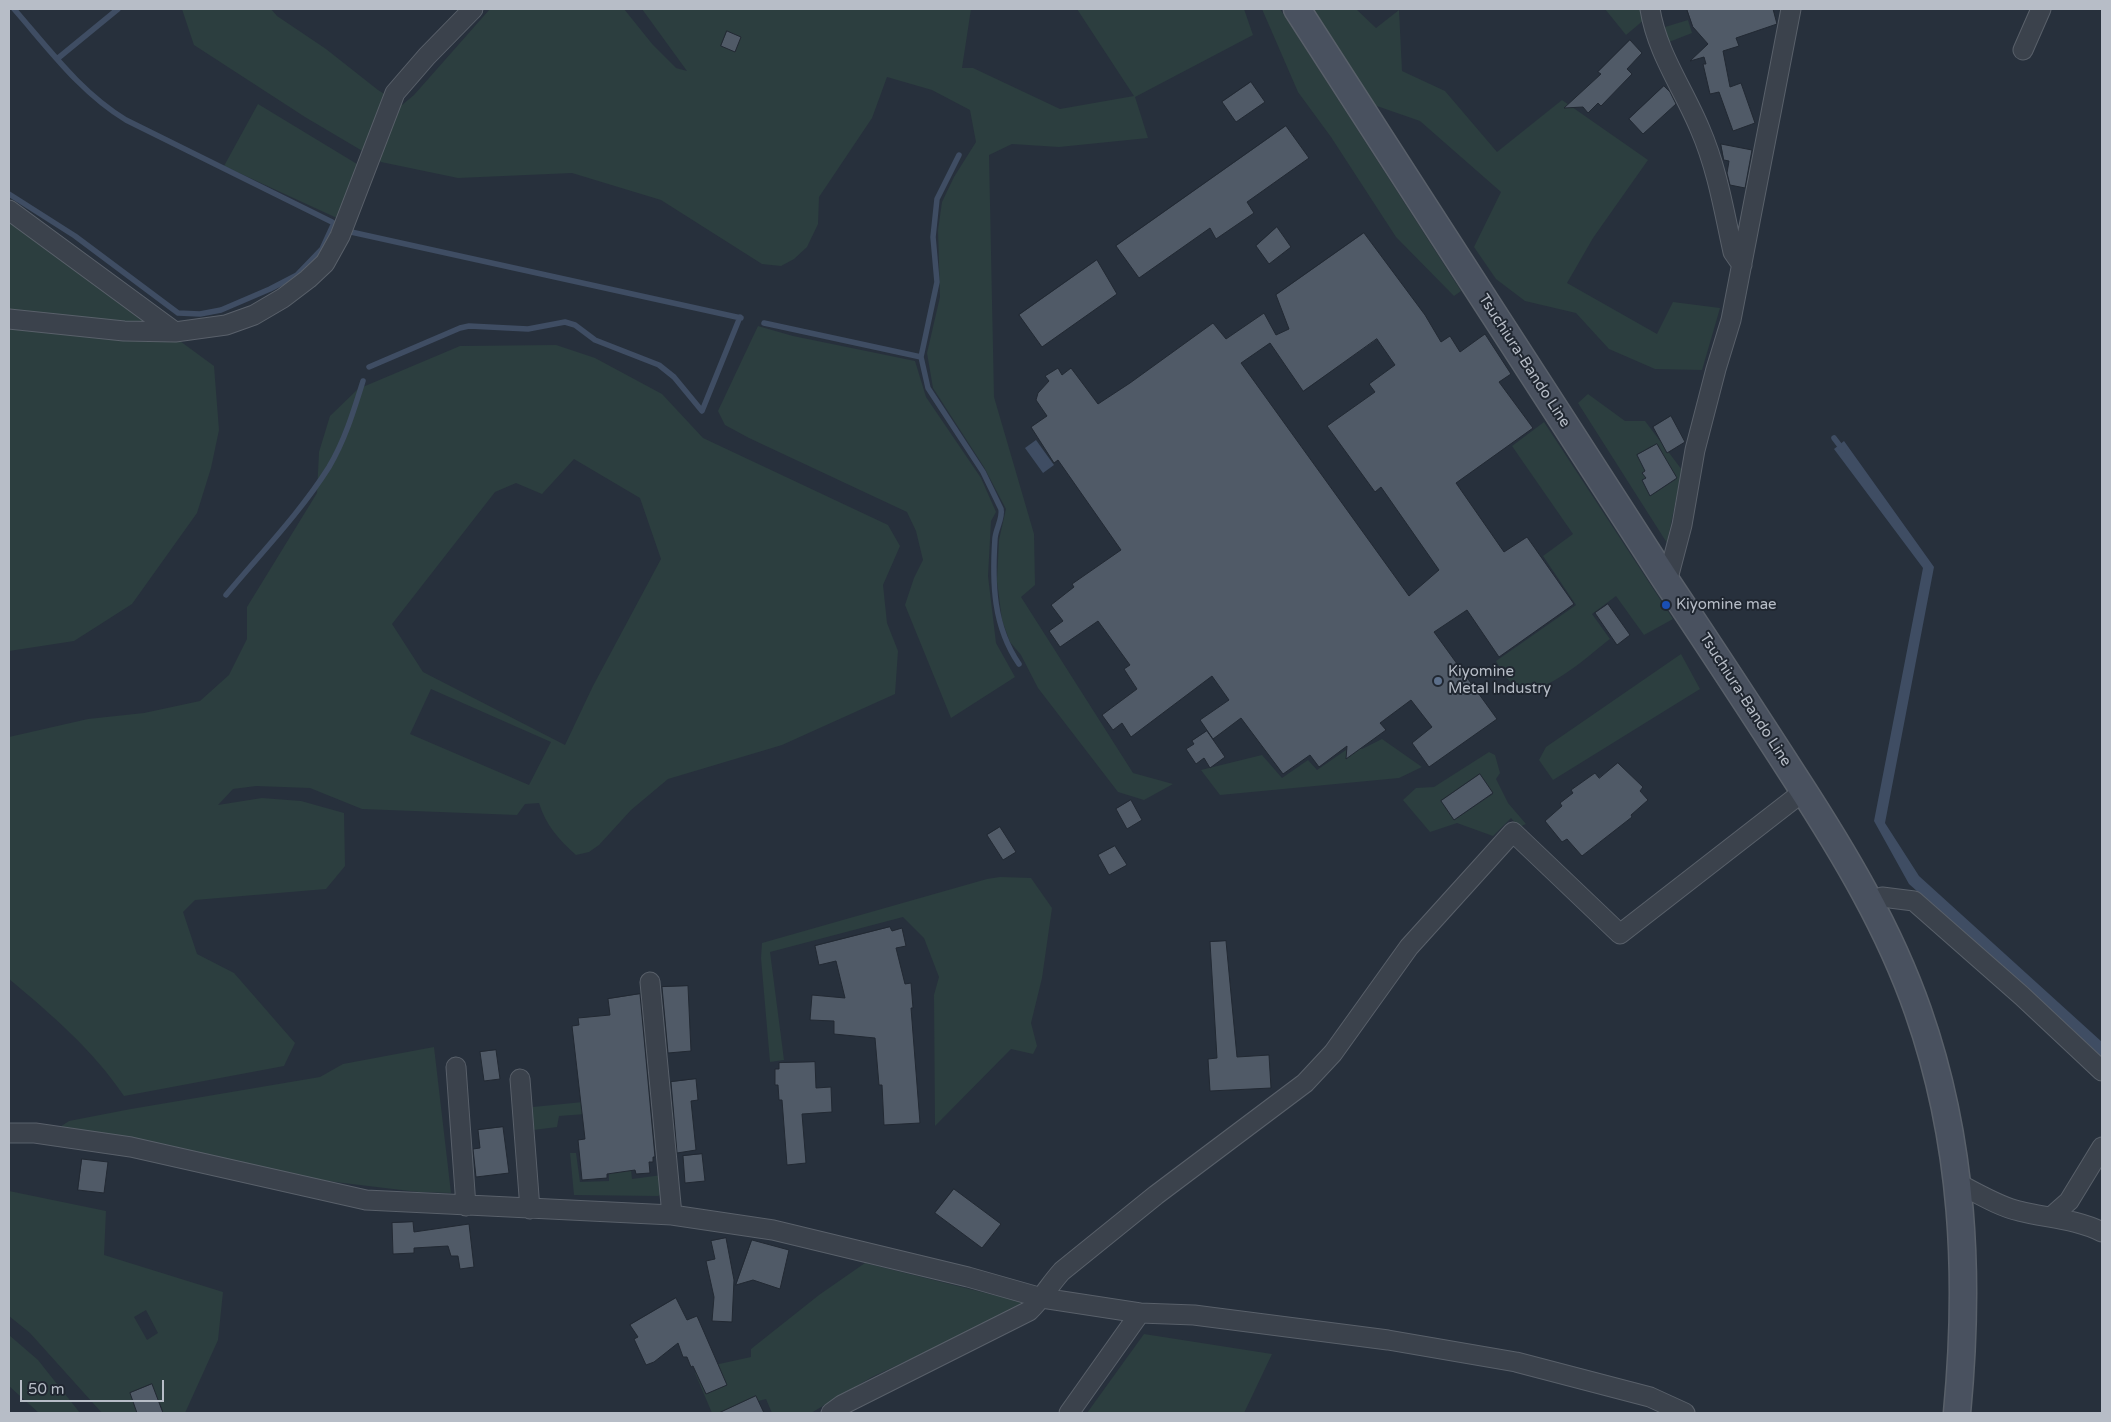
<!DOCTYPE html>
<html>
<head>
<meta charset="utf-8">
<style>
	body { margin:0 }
	#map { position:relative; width:2111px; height:1422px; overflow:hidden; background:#27303c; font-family:"Varela Round",sans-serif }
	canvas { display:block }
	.frame { position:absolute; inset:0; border:10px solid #b7bdc7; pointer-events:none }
	.scale { position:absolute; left:20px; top:1380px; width:144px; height:22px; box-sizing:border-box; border:2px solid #b7bdc7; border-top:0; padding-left:6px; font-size:15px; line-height:18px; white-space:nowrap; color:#b7bdc7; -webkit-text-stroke:4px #202731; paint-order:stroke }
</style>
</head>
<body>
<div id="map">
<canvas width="2111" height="1422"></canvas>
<div class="frame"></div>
<div class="scale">50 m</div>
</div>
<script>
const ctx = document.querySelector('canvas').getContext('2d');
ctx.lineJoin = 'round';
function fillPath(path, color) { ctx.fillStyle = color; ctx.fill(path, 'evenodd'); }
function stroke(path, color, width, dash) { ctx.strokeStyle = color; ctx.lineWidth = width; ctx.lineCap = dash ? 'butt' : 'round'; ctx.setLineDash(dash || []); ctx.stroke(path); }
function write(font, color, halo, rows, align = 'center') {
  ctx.font = font + ' "Varela Round",sans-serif'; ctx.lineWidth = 4; ctx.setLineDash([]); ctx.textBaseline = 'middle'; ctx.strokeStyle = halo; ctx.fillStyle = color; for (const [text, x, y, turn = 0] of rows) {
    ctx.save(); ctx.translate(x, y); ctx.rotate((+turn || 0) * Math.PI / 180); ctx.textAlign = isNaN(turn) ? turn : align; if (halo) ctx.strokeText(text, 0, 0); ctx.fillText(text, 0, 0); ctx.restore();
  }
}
const green = new Path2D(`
	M182,9h89l6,7 49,33 52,41 24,15 12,-10 76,-86h134l29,36 23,23 11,3 -45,-62h329l-9,59h11l87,41 74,-13 -57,-87h167l9,26 -118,62 13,41 -89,9 -47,-3 -23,11 5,242 40,137 1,51 -14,12 112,176 40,11 -29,16 -26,-8 -80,-104 -17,-33 -11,-13 -8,-22 -5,-39 2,-41 7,-31 -22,-42 -51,-79 -6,-35 13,-56 -2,-67 4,-28 12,-25 22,-35 -6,-32 -38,-20 -45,-13 -15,41 -53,79 -1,27 -11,23 -13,12 -13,7 -19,-2 -101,-64 -89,-27 -114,5 -77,-16 -76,-45 -111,-72z
	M1262,9h18l181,282 -7,5 -58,-59 -65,-100 -33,-45z
	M1307,9h49l20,19 23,-18 3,61 43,20 52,61 65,-52 86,60 -55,78 -26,45 90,51 16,-32 47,6 -18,62 -47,-1 -46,-20 -33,-36 -51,-12 -29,-22 -22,-32 27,-55 -81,-71 -46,-16z
	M1605,9h38l2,10 -19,16z
	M1688,20l4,13 -23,9 -4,-15z
	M258,104l99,60 -18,55 -115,-53z
	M9,219l25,15 180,132 5,64 -8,38 -14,45 -65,91 -58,37 -65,10z
	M758,326l35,10 122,25 11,36 55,81 15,34 -5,9 -3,55 8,67 19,34 -64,41 -46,-113 9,-27 9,-18 -7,-29 -9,-19 -158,-74 -24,-13 -7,-14z
	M556,345l39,13 67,36 41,44 185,87 12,21 -17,39 4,38 11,28 -3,43 -113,51 -114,34 -37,31 -32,35 -10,7 -13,3c-18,-16 -30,-30 -37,-52l-14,1 -8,11 -155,-6 -52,-21 -54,-2 -23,3 -15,16 44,-7 39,3 43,12 1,53 -19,23 -131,11 -12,12 14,42 37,19 61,70 -11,23 -160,30c-31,-46 -73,-82 -115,-117v-242l79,-18 56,-6 56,-12 29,-26 18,-36v-32l70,-114 2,-41 11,-36 28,-27 102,-43zM574,459l66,39 21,61 -68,127 -28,59 -142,-73 -31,-48 103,-132 21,-9 26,11zM431,689l120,53 -22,43 -119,-51z
	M1588,394l37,27h20l37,49 -15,73 -89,-140zM1652,446l24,30 -1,4 -25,16 -8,-16 4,-2 -3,-5 2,-2 -8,-16z
	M1544,422l129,197 -29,16 -28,-39 -24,18 18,25c-20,15 -64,57 -89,50 -12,-4 -19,-18 -25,-28l80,-56 -33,-49 30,-22 -61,-88z
	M1681,654l19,35 -147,91 -14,-20 7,-13z
	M1382,739l40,28 -23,11 -179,17 -19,-25 61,-15 20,23 26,-18 9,10 39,-27 6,6z
	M1489,752l6,3 5,18 -4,6 12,24 18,21 -7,3 -8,-9 -18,18 -36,-13 -27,9 -27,-32 13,-12 18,-1zM1480,774l13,20 -39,26 -13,-19z
	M1000,877l31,1 21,30 -10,70 -11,45 6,23 -4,8 -22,-5 -76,77 -1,-131 5,-18 -15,-39 -21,-21 -133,35 14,108 -14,2 -9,-104 1,-15 225,-64z
	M434,1047l17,146 -33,-1 -91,-11 -267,-54 9,-6 62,-12 189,-32 23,-13z
	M613,1099l15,44 4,36 30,-4 2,18 -6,3 -84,-1 -4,-42h6l4,29 29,-1v-13l-10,-55 -40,3 -2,11 -24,3v-23z
	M9,1191l97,20 -2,44 119,37 -5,48 -33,73h-27l5,-2 -12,-27 -21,9 7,20h-35l-72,-80 -21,-17zM146,1310l12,23 -11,7 -13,-23z
	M865,1263l157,39 -15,12 -135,63 -61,36h-39l-6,-14 -31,8 3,6h-26l-17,-40 24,-9 32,-7v-8l68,-54zM719,1366l8,19 -21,9 -9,-18z
	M1144,1334l128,20 -28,59h-157z
	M9,1335l29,25 42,53h-41l-30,-27z`);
const water = new Path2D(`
	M1036,440l18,25 -11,8 -18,-25z
	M1844,441l90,126 -49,256 34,53 183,166v17l-27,-27 -166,-148 -35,-63 49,-253 -89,-119z`);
const stream = new Path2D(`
	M14,9c35,40 66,83 112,111l206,102
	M57,59l61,-50
	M959,155l-22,44 -4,38 4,45 -16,75 7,31 55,84 18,37c2,9 -5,19 -6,29 -3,45 -2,88 24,126
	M9,194l66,42 103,77 22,1 21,-4 49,-21 27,-14 25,-26 12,-26
	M351,232l390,86
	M764,323l157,34
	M369,367l91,-39 9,-2 59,3 37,-7 10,3 20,15 64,25 15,12 28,34 38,-94
	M1834,438l9,12
	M226,595c35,-42 74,-82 103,-128 16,-27 25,-57 34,-86`);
const building = new Path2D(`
	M1687,9h86l4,15 -41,14 3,8 -16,5 7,36 11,-4 14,40 -22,8 -14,-39 -9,2 -7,-30h3l-2,-7 -14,4 18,-17 -15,-17z
	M727,31l14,6 -6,15 -14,-6z
	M1630,40l12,13 -15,16 5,5 -31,32 -3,-3 -10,10 -5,-6 -19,1 37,-34 -3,-2z
	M1251,82l14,20 -29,20 -14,-20z
	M1664,86l6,6 6,12 -33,30 -14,-15z
	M1286,126l23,32 -62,44 7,11 -38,26 -6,-11 -71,50 -23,-32z
	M1721,144l31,6 -7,38 -15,-3 -3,-12 2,-12 -5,-1z
	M1277,227l14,20 -22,17 -13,-18z
	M1364,233l61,82 16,27 9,-6 10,16 25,-18 26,40 -12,8 34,46 -77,55 48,69 23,-15 47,67 -75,53 -32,-47 -33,22 63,87 -68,48 -17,-24 20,-16 -21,-27 -31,23 6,7 -40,29 1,-13 -28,21 -9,-12 -27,19 -42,-56 -28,21 -13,-19 29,-20 -17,-24 -81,61 -9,-14 -9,7 -11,-15 35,-26 -13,-20 6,-4 -32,-44 -38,26 -11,-16 14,-10 -12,-16 23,-18 -2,-3 49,-34 -63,-90 -4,3 -23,-36 16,-11 -11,-16 2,-7 11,-12 -4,-5 13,-8 4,7 9,-7 27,36 32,-21 83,-60 13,16 38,-26 12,22 13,-6 -13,-34zM1377,339l18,26 -26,19 6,8 -48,34 48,66 6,-5 58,83 -30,26 -168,-233 29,-20 33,48z
	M1097,260l20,34 -75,53 -23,-32z
	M1671,416l14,26 -18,11 -14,-26z
	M1657,444l20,34 -27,18 -8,-16 4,-2 -4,-5 3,-2 -8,-16z
	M1608,604l22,31 -13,10 -22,-32z
	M1207,731l18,26 -15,11 -6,-10 -8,6 -10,-15 8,-5 -2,-3z
	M1618,763l25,24 -3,4 8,9 -17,15 1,2 -50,39 -15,-17 -5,3 -17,-21 17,-15 -2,-3 13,-10 -2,-3 24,-17 4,5z
	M1480,774l13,19 -39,27 -13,-19z
	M1131,800l11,20 -15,9 -11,-20z
	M1000,827l16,25 -13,8 -16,-25z
	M1115,846l12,19 -18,10 -11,-20z
	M890,927l2,4 10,-3 4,18 -10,2 9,36 6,-1 2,25h-2l9,115 -36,2 -2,-40h-3l-4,-47 -41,-4v-13l-24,-1 2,-25 33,3 -9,-37 -17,4 -4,-19z
	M1226,941l11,116 32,-2 2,33 -61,3 -2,-32 9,-1 -7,-116z
	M688,986l3,65 -23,2 -6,-66z
	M640,994l15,163h-2v5h-4l1,11 -14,1 -1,-4 -28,4v4l-25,2 -4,-40 7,-1 -13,-113 7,-1 -1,-7 32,-3 -2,-16z
	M496,1050l4,29 -16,2 -4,-29z
	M815,1062l1,26 15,-1 1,25 -30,2 4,49 -19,2 -5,-65h-3l-1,-15h-3v-16h4v-6z
	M696,1079l2,21 -7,1 5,49 -19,3 -6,-71z
	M503,1127l6,46 -33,4 -3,-28 7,-1 -2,-18z
	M702,1154l3,27 -20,2 -2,-27z
	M82,1159l26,3 -4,31 -26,-3z
	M954,1189l47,35 -19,24 -47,-35z
	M413,1222l1,10 55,-8 5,43 -14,2 -2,-13h-7l-3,-10 -34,2v5l-21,1 -1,-31z
	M726,1238l8,42 -2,42 -20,-1 2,-24 -8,-36 9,-2 -4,-18z
	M752,1240l37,10 -9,39 -27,-9 -17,5z
	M676,1298l11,22 10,-4 30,69 -21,9 -13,-28 -2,1 -4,-10h-4l-5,-14 -24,19 -8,3 -12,-26 4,-2 -8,-12z
	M152,1384l11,29h-26l-7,-20z
	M756,1396l8,17h-45z`);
const minor = new Path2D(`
	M1650,9c7,44 33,79 50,120 17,39 24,82 33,123l9,13
	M2023,50l18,-41
	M9,210l166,122
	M9,319l115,12 51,1 51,-7 28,-10 29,-17 25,-19 17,-16 15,-27 55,-143 32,-37 46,-47
	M1667,582l15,-57 13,-75 21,-81 15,-49 60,-311
	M1870,902l12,-5 32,4 108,95 80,75
	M650,982l22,233
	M456,1067l10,139
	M520,1079l10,130
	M9,1133h26l96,14 235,53 306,15 101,15 195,47 74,21 98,15 54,2 194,25 128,22 134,35 35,16
	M1959,1184c18,9 41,23 60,27 28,7 57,8 83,21
	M2052,1216l17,-15 33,-54
	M831,1413l11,-8 187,-94c13,-12 21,-27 33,-40l94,-76 149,-112 28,-30 76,-106 104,-115 107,102 184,-143
	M1069,1413l71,-100`);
const secondary = new Path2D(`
	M1297,9c123,190 244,380 368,570 44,66 88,133 131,200 48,74 93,149 122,232 46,131 52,266 39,402`);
const markers = [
	[1666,605,5,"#1a4fb4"],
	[1438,681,5,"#5c6f8a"]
];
const streetNames = [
	["Tsuchiura-Bando Line",1524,361,57],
	["Tsuchiura-Bando Line",1745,700,57]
];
const poiNames = [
	["Kiyomine mae",1676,605],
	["Kiyomine",1448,672],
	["Metal Industry",1448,689]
];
fillPath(green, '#2c3e3f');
fillPath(water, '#3f4d63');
stroke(stream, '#3f4d63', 5.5);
fillPath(building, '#505a67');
stroke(building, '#222933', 1);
stroke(minor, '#59606a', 21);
stroke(secondary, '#59606a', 29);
stroke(minor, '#3b424c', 19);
stroke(secondary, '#49515f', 26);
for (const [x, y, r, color] of markers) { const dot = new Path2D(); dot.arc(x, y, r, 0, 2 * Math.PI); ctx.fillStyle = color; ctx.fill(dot); stroke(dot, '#202731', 2); }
write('15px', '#b7bdc7', '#202731', streetNames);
write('15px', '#b7bdc7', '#202731', poiNames, 'left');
</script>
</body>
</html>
